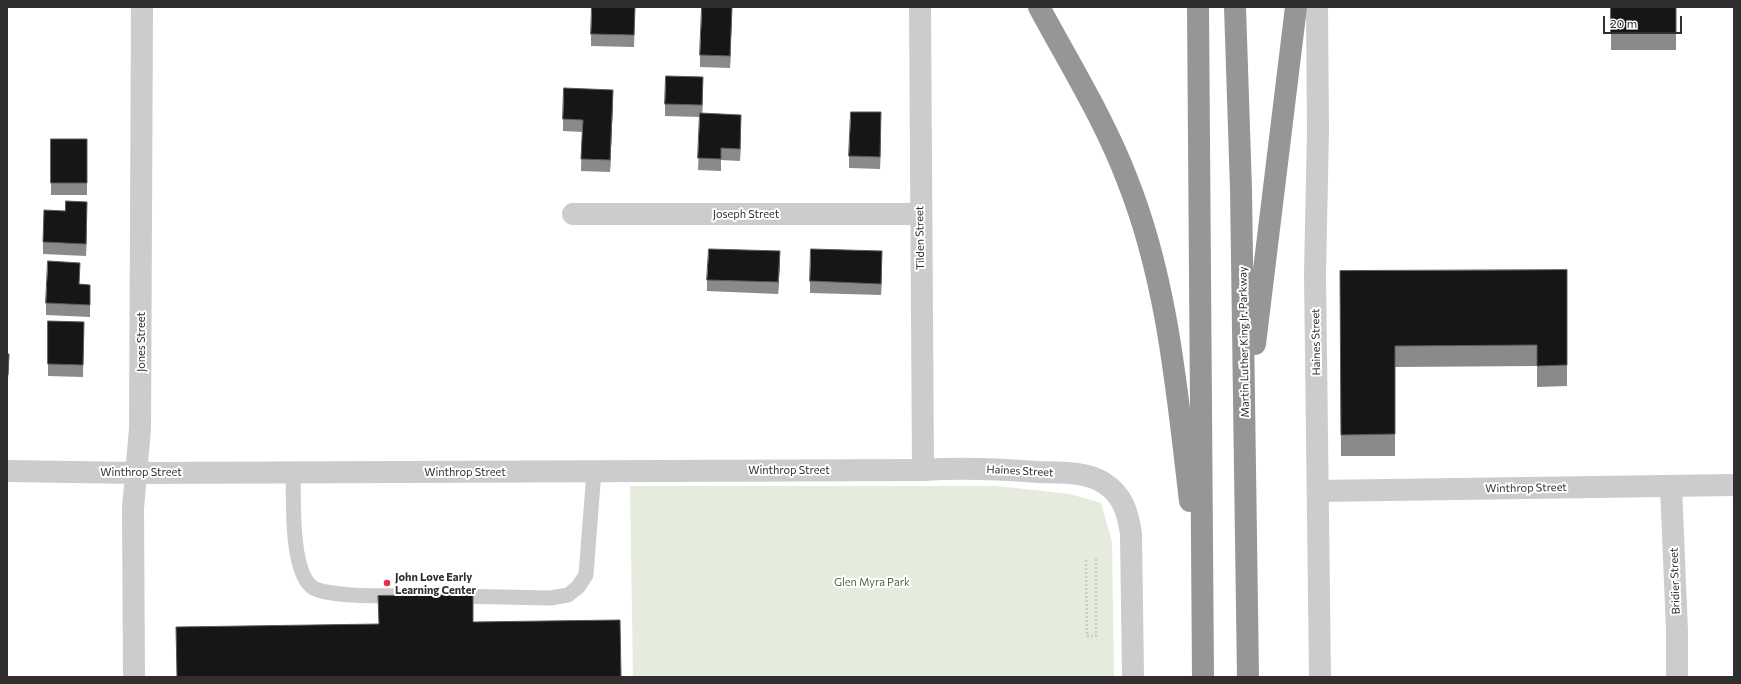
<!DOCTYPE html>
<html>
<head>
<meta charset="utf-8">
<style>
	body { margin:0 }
	#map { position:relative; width:1741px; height:684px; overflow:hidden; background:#fff; font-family:Commissioner,sans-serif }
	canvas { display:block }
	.frame { position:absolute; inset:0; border:8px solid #2f2f2f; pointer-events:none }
	.scale { position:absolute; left:1603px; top:16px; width:79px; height:18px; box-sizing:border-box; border:2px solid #2f2f2f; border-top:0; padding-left:5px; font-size:12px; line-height:14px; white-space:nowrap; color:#2f2f2f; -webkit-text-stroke:3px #fff; paint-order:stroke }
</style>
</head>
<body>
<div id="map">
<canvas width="1741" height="684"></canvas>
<div class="frame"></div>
<div class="scale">20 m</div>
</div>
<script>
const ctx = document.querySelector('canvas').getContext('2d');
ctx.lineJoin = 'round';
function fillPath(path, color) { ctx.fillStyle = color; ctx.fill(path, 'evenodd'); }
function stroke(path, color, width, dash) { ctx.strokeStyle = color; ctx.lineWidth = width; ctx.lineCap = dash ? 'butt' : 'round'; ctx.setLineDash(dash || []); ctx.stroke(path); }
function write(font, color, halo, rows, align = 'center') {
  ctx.font = font + ' Commissioner,sans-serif'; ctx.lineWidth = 4; ctx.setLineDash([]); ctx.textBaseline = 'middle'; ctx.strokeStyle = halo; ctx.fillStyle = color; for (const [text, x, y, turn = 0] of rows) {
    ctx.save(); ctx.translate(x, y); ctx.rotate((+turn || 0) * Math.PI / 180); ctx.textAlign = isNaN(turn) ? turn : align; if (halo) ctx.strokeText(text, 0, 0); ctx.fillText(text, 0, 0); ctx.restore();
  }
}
const green = new Path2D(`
	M630,486h367l73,8 31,9 11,39 2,135h-481z`);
const path = new Path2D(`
	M1086,560l1,76h9v-79`);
const service = new Path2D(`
	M293,472c1,27 -3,98 19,115 17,12 95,8 119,9
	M453,596l97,2 18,-3 10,-8 8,-12 8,-104`);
const minor = new Path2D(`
	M573,214h347
	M7,471l130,2 786,-3
	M1671,486l6,145v46
	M1318,491l416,-6
	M134,677l-1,-169 7,-79 2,-422`);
const tertiary = new Path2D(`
	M920,7l3,463c39,-3 77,-1 115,2 21,1 48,-1 66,11 19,12 24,30 27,51l2,143
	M1317,7l1,123 -3,144 5,403`);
const motorway = new Path2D(`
	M1039,7c30,56 65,112 88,172 41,103 50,213 63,322
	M1198,7l5,670
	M1235,7l6,182 7,488
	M1255,344l41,-337`);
const wall = new Path2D(`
	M732,7l-2,61 -30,-1v-12z
	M1611,7h65v43h-65z
	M635,14l-1,33 -43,-1v-12z
	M703,89l-1,24 39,13 -1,35 -19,-1v11l-23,-1 2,-53 -35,-1v-12z
	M613,102l-3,70 -29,-1 1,-39 -19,-1v-12z
	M881,124l-1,45 -31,-1v-12z
	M51,139h36v56h-36z
	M65,211l22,3 -1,42 -43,-2v-12z
	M780,263l-2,31 -71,-3v-11z
	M882,263l-1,32 -71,-2v-12z
	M1567,270v116l-30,1v-21l-142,1v89h-54l-1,-185z
	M79,284l11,13v20l-44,-2v-12z
	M48,321l36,1 -1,55 -35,-1z
	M7,354h2l-1,27h-1z`);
const shadedWall = new Path2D(`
	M732,7l-2,61v-12z
	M703,77v12l-1,28v-12z
	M613,90v12l-3,70v-12z
	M881,112v12l-1,45v-12z
	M741,115v11l-1,35v-12z
	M87,202v12l-1,42v-12z
	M780,251v12l-2,31v-12z
	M882,251v12l-1,32v-11z`);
const building = new Path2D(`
	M592,7h43l-1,28 -43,-1z
	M702,7h30l-2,49 -30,-1z
	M1611,7h65v26h-65z
	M666,76l37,1 -1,28 -37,-1z
	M564,88l49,2 -3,70 -29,-1 2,-39 -20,-1z
	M851,112h30l-1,45 -31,-1z
	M700,113l41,2 -1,34 -19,-1v11l-23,-1z
	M51,139h36v44h-36z
	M66,201l21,1 -1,42 -43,-2 1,-32 21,1z
	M709,249l71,2 -2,31 -71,-2z
	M811,249l71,2 -1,33 -71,-3z
	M48,261l32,2 -1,21 11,1v20l-44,-2z
	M1567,270v95l-30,1v-21l-142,1v88l-54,1 -1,-164z
	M48,321l36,1 -1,43 -35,-1z
	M7,354h2l-1,21h-1z
	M473,594v28l147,-2 1,57h-444l-1,-50 203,-3 -1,-28z`);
const markers = [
	[387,583,4,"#e63143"]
];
const streetNames = [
	["Joseph Street",746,214],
	["Tilden Street",920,238,-91],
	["Jones Street",141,342,-90],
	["Martin Luther King Jr. Parkway",1244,342,-91],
	["Haines Street",1316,342,-91],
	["Winthrop Street",789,470],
	["Haines Street",1020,471,3],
	["Winthrop Street",141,472],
	["Winthrop Street",465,472],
	["Winthrop Street",1526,488,-1],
	["Bridier Street",1675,581,-92]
];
const poiNames = [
	["John Love Early",395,577],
	["Learning Center",395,590]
];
const parkNames = [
	["Glen Myra Park",872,582]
];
fillPath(green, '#e6ecdd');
stroke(path, '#ccc', 2.5, [2, 2]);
stroke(service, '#ccc', 15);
stroke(minor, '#ccc', 22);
stroke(tertiary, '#ccc', 22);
stroke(motorway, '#969696', 22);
fillPath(wall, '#8a8a8a');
fillPath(shadedWall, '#5c5c5c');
fillPath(building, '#161616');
stroke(building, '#5c5c5c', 1);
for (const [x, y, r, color] of markers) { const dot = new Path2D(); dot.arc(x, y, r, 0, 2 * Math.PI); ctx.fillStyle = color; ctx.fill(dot); stroke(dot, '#fff', 1.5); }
write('11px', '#2f2f2f', '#fff', streetNames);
write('bold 11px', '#2f2f2f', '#fff', poiNames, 'left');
write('11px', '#536b3c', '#fff', parkNames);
</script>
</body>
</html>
